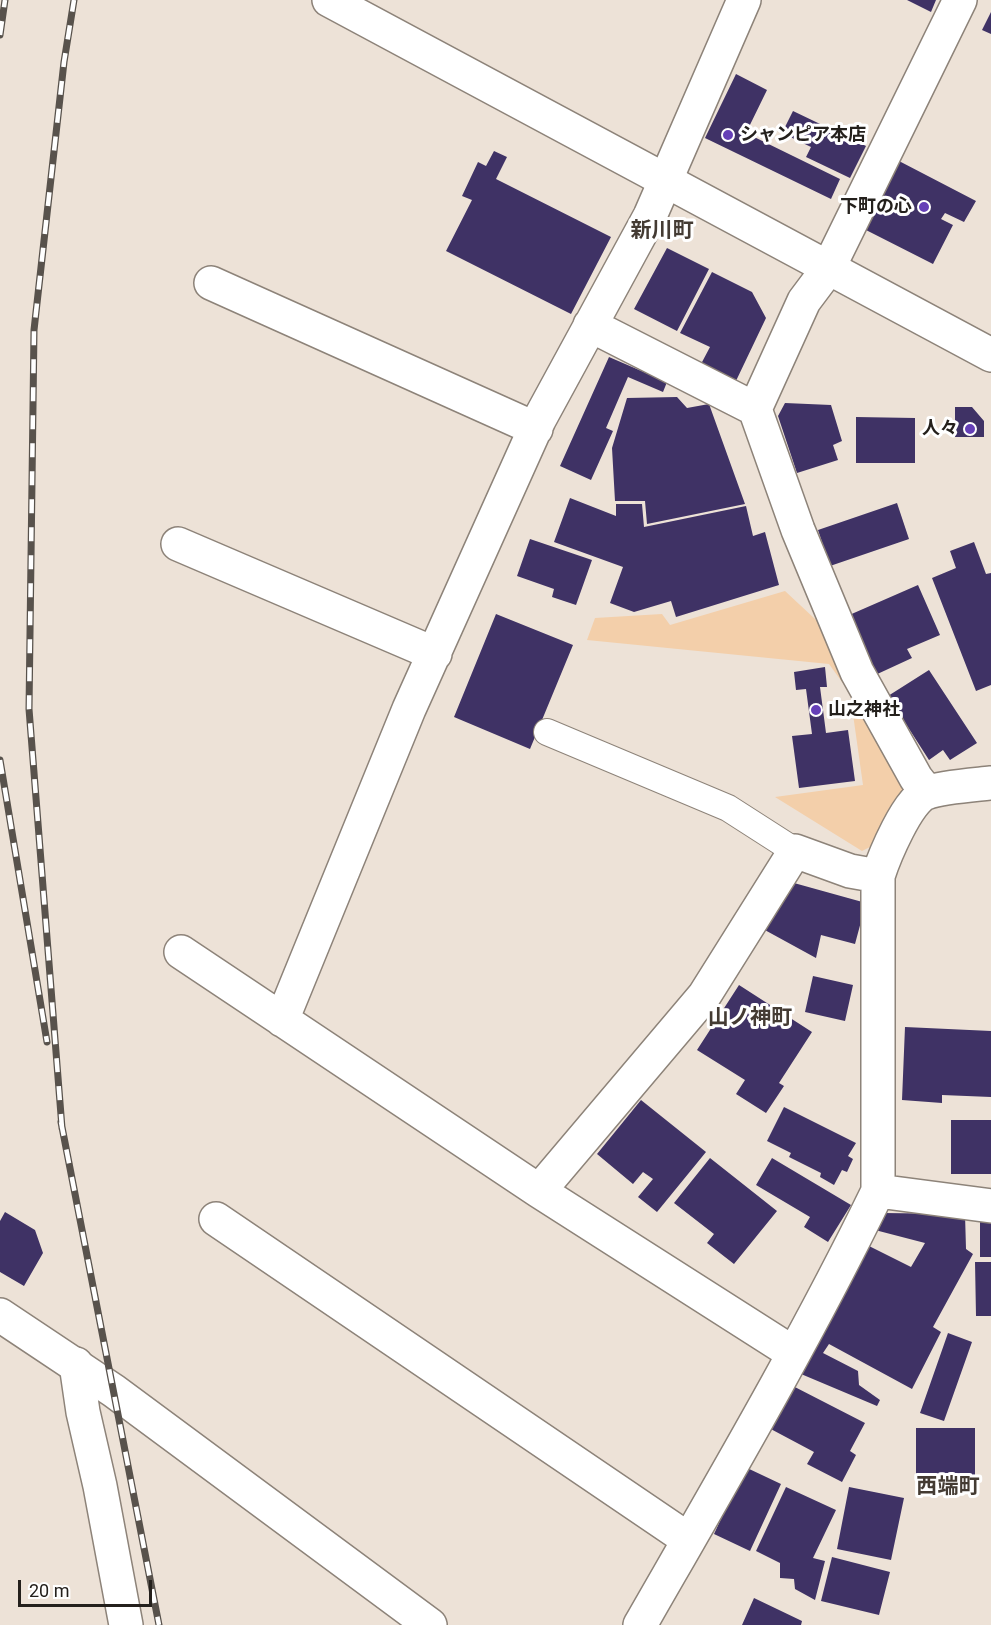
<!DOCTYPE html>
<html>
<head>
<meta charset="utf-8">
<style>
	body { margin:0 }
	#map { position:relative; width:991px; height:1625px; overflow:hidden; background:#ede2d7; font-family:Roboto,sans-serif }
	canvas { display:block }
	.scale { position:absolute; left:18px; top:1580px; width:134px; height:27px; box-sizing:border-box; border:3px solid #24201c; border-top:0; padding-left:8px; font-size:18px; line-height:21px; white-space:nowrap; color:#24201c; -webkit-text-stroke:4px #fff; paint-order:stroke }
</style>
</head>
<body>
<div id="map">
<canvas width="991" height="1625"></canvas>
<div class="scale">20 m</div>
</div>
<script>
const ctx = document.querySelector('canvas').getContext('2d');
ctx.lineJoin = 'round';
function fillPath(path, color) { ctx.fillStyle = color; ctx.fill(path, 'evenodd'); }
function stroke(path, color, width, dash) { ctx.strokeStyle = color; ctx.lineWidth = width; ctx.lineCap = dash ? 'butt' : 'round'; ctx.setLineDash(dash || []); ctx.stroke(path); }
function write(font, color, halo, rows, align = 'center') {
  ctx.font = font + ' Roboto,"Noto Sans JP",sans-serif'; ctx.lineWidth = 6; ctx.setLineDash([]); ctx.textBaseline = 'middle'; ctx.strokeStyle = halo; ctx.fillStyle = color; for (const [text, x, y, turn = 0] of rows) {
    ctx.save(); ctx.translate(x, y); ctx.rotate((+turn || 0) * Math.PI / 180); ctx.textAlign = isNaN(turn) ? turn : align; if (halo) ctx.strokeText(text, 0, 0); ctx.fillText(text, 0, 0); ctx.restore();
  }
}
const green = new Path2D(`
	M785,591l44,41 82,160 -31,50 -18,9 -87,-54 88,-12 -13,-92 -21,-29 -242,-24 8,-22 67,-4 8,11z`);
const building = new Path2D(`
	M907,0h29l-5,12z
	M991,12v22l-9,-4z
	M736,74l31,16 -21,43 94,46 -9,20 -126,-61z
	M793,111l73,35 -16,32 -44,-21 5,-10 -29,-14z
	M494,151l13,6 -11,22 115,58 -40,77 -125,-63 26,-51 -10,-4 16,-34 8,4z
	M899,161l77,40 -12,21 -19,-9 -4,6 12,6 -20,39 -69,-35z
	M667,248l42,21 -32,62 -43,-22z
	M712,272l40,20 14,26 -31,65 -34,-19 9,-17 -30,-14z
	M609,357l58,25 -4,10 -35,-15 -22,51 7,3 -22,49 -31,-14z
	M677,397l10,11 22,-4 36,100 -98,20 -2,-23h-30l-3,-53 15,-50z
	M785,403l46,2 11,36 -9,4 5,15 -41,13 -19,-57z
	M955,407h17l12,14v16h-29z
	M856,417l59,1v45h-59z
	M570,498l46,18v-12h26l2,23 102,-21 7,30 12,-4 14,53 -103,32 -5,-16 -37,11 -24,-9 13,-36 -69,-25z
	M897,503l12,36 -79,27 -12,-36z
	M530,539l62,21 -16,45 -24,-8 2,-8 -37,-13z
	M974,542l12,32 5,-1v112l-15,6 -44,-113 24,-10 -6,-17z
	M918,585l22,50 -33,14 5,9 -39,18 -26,-60z
	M496,614l77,31 -43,104 -76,-32z
	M825,667l2,20h-7l6,46 22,-3 7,51 -56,7 -7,-52 20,-2 -6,-45 -10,1 -2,-18z
	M929,670l48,73 -27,17 -7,-10 -14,10 -41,-64z
	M794,883l72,20 -11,41 -34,-9 -5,23 -53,-29z
	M813,976l40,9 -8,36 -40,-9z
	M739,985l73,47 -33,51 5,3 -18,27 -30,-19 9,-14 -48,-30z
	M905,1027l86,4v66l-49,-2v8l-40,-3z
	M641,1100l65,52 -49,60 -19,-15 15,-18 -10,-7 -10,12 -36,-30z
	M784,1107l72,36 -8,13 5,3 -6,13 -5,-2 -8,15 -14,-8 1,-4 -32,-16 2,-4 -24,-12z
	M951,1120h40v54h-40z
	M710,1158l67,53 -43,53 -27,-21 7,-9 -40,-31z
	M772,1158l79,47 -23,37 -24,-15 6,-10 -54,-32z
	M5,1212l30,18 8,23 -19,33 -24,-14v-51z
	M882,1213l83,1 1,35 7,5 -40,73 8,5 -29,57 -83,-45 -6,9 35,18 1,14 21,15 -3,6 -76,-32 68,-128 42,21 14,-24 -50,-13z
	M980,1222h11v35h-11z
	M975,1262h16v54h-15z
	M948,1333l24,9 -28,79 -24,-8z
	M789,1384l76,39 -15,28 6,4 -14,27 -35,-18 7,-12 -47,-25z
	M916,1428h59v55h-59z
	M745,1467l36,17 -31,67 -36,-17z
	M786,1487l50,23 -23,48 12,3 -10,39 -20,-11 -1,-10 -14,-1v-15l-24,-12z
	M849,1487l55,11 -13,62 -54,-11z
	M832,1557l58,15 -11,43 -58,-14z
	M754,1598l48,23 -1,4h-59z`);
const service = new Path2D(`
	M547,732l181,76 67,43`);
const minor = new Path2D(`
	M211,283l325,146
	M590,325l165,84
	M178,544l257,110
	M927,792l-11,-14 -59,-106 -59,-142 -43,-121 49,-108 24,-32 132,-269
	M181,952l358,239 254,162
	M282,1020l127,-311 130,-289 111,-204 94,-216
	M539,1191l165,-195 91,-145 55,20 28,5
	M878,1191l113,15
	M216,1219l473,321
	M76,1364l7,48 17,74 26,139
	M640,1625c82,-143 166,-286 238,-434v-315c6,-19 30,-77 48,-83 16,-6 47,-8 65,-10`);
const tertiary = new Path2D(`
	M329,0l662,355
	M0,1315l114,76 316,234`);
const rail = new Path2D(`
	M0,35l5,-35
	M0,760l47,282
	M61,1122l98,503
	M62,1128l-33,-419 5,-379 30,-268 10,-62`);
const markers = [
	[728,135,6,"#653fb7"],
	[924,207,6,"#653fb7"],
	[970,429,6,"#653fb7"],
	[816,710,6,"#653fb7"]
];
const poiNames = [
	["シャンピア本店",740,135],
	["下町の心",912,207,"right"],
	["人々",958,429,"right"],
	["山之神社",828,710]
];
const quarterNames = [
	["新川町",662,232],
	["山ノ神町",750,1019],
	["西端町",948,1488]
];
fillPath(green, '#f3cfaa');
fillPath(building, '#3f3265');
stroke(service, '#8d8379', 28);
stroke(minor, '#8d8379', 36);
stroke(tertiary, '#8d8379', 36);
stroke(service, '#fff', 26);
stroke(minor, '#fff', 33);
stroke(tertiary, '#fff', 33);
stroke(rail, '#58524c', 7);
stroke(rail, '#fff', 4.5, [14]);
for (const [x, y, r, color] of markers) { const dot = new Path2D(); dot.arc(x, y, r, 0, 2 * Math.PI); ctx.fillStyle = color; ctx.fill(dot); stroke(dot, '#fff', 2); }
write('bold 18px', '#24201c', '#fff', poiNames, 'left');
write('bold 21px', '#443b33', '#fff', quarterNames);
</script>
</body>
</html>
